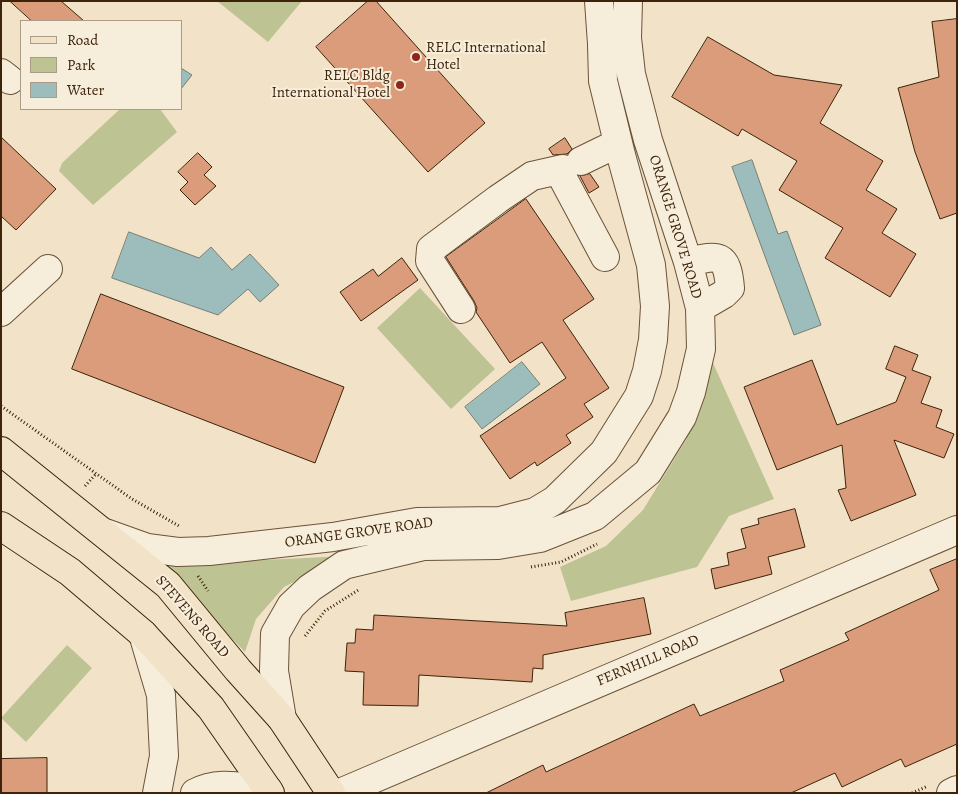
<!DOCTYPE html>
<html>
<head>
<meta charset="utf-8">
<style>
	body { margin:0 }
	#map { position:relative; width:958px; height:794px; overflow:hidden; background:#f2e3c8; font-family:Alegreya,serif }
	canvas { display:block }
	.frame { position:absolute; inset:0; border:2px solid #3c2309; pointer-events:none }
	.legend { position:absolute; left:20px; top:20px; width:162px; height:90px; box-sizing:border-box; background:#f7eddb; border:1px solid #ac9c87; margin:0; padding:6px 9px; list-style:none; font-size:15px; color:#3c2309 }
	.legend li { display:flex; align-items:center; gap:10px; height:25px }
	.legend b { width:25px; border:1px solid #ac9c87 }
</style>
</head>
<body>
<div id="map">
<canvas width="958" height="794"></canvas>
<div class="frame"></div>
<ul class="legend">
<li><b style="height:6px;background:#f2e3c8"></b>Road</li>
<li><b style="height:14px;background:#bec393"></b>Park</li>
<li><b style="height:14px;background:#9cbdbb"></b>Water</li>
</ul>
</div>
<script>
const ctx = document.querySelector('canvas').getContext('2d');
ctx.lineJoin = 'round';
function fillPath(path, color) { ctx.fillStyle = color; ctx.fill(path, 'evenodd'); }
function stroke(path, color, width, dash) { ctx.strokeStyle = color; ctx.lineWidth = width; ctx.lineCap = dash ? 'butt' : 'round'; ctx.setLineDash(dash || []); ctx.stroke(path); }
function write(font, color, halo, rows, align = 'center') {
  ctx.font = font + ' Alegreya,serif'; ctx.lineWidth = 4; ctx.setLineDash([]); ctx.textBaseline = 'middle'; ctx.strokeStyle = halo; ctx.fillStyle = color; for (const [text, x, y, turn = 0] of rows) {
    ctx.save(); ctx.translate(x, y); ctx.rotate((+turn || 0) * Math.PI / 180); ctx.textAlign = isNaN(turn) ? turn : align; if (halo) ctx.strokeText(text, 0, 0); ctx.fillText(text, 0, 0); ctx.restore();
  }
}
const green = new Path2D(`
	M217,1h85l-34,41z
	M120,109h40l17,23 -84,73 -34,-34 3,-8z
	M420,288l75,81 -44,40 -74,-81z
	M709,354l65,145 -45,17 -32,51 -126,34 -11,-34 46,-21 37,-36 43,-70z
	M346,556l-62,31 -28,32 -11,33 -86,-87z
	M67,645l25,23 -66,74 -25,-24z`);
const water = new Path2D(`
	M181,68l11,7 -11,14z
	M752,160l26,74 9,-3 34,94 -27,10 -62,-168z
	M129,232l70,26 12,-11 21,23 18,-16 29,31 -19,17 -12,-13 -30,26 -106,-37z
	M522,362l18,22 -58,45 -17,-22z`);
const building = new Path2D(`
	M10,1h51l23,20h-52z
	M368,1h8l109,122 -57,49 -112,-125z
	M957,19v194l-17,6 -25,-67 -17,-64 41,-11 -7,-55z
	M708,37l66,38 68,10 -22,38 63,38 -17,29 31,19 -15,24 34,21 -26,43 -65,-39 18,-30 -64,-38 18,-29 -55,-32 -4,7 -66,-39z
	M1,137l55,52 -40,41 -15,-14z
	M565,138l7,11 -5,5 -14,1 -4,-6z
	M198,153l14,14 -8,8 12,11 -21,19 -15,-15 8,-8 -10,-10z
	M590,174l9,13 -10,6 -9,-17z
	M526,199l68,100 -31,21 46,68 -25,16 9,13 -27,18 5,8 -34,23 -2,-4 -25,17 -30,-43 86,-58 -24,-36 -32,21 -34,-51 1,-4 -3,-7 -28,-44z
	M402,258l16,22 -57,41 -21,-29 33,-23 5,7z
	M101,294l243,93 -29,76 -243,-94z
	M895,346l23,9 -6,15 19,7 -10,26 21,7 -6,17 18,7 -10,24 -50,-18 22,55 -65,26 -13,-31 8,-2 -4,-43 -65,25 -33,-83 68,-27 25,65 59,-23 10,-25 -20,-8z
	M795,509l10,38 -37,10 4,17 -57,15 -4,-20 18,-4 -2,-12 19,-5 -5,-19 18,-5 -1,-5z
	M957,559v185l-52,23 -4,-8 -59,28 -7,-14 -44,20h-305l57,-28 3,7 148,-68 6,12 84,-35 -4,-11 69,-30 -4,-7 94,-43 -9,-20z
	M644,598l7,36 -108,21v14l-10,-1 -1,14 -113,-7 -1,31 -55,-1 1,-33 -19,-1 2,-28h8l1,-14 17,1 1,-15 193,11 -2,-13z
	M47,758v35h-46v-34z`);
const path = new Path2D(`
	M1,406l131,93 47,27
	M85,486l11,-12
	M531,567l30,-5 36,-18
	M198,576l10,15
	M305,636l20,-25 35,-22
	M912,793l16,-7`);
const minor = new Path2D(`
	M1,73l9,7
	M581,161l37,-18
	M559,171l46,86
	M688,262c30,-7 39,-10 42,26l-6,6 -24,14
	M461,309l-31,-48 1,-12 67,-50 34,-23 31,-7
	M1,312l47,-43
	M105,533l42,15 31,4 31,-1 124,-14 84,-15 83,-1 35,-9 20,-12 49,-48 35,-56 8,-25 6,-31 2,-34 -4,-41 -30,-110 -18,-74 -1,-37 -3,-43
	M143,634l18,61 3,61 -7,37
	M282,719l-8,-48 1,-37 16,-28 19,-18 34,-23 80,-19 74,-1 42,-7 55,-22 53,-44 34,-55 9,-25 10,-43 -1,-41 -12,-46 -40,-122 -17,-66 -4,-36 1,-37
	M195,793c25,-13 47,-5 73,-3
	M340,793l617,-263
	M951,793l6,-3`);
const major = new Path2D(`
	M1,451l167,134 70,85 44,49 49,74
	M1,526l69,46 73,62 68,74 59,85`);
const markers = [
	[416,57,5,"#8f2418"],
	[400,85,5,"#8f2418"]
];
const poiNames = [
	["RELC International",426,48],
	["Hotel",426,65],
	["RELC Bldg",390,76,"right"],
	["International Hotel",390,93,"right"]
];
const streetNames = [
	["ORANGE GROVE ROAD",675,227,73],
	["ORANGE GROVE ROAD",359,533,-8],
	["STEVENS ROAD",192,617,49],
	["FERNHILL ROAD",648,661,-23]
];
fillPath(green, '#bec393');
fillPath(water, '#9cbdbb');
stroke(water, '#767f74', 1);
fillPath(building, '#da9c7a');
stroke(building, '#3c2309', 1);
stroke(minor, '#6a5339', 30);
stroke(major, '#3c2309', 30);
stroke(path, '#3c2309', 3, [1, 2.5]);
stroke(minor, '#f7eddb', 28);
stroke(major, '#f2e3c8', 28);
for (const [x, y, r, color] of markers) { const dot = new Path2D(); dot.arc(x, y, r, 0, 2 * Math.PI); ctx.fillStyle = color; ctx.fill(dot); stroke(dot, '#f7eddb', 2); }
write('15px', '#3c2309', '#f7eddb', poiNames, 'left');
write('15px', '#3c2309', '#f7eddb', streetNames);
</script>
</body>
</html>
